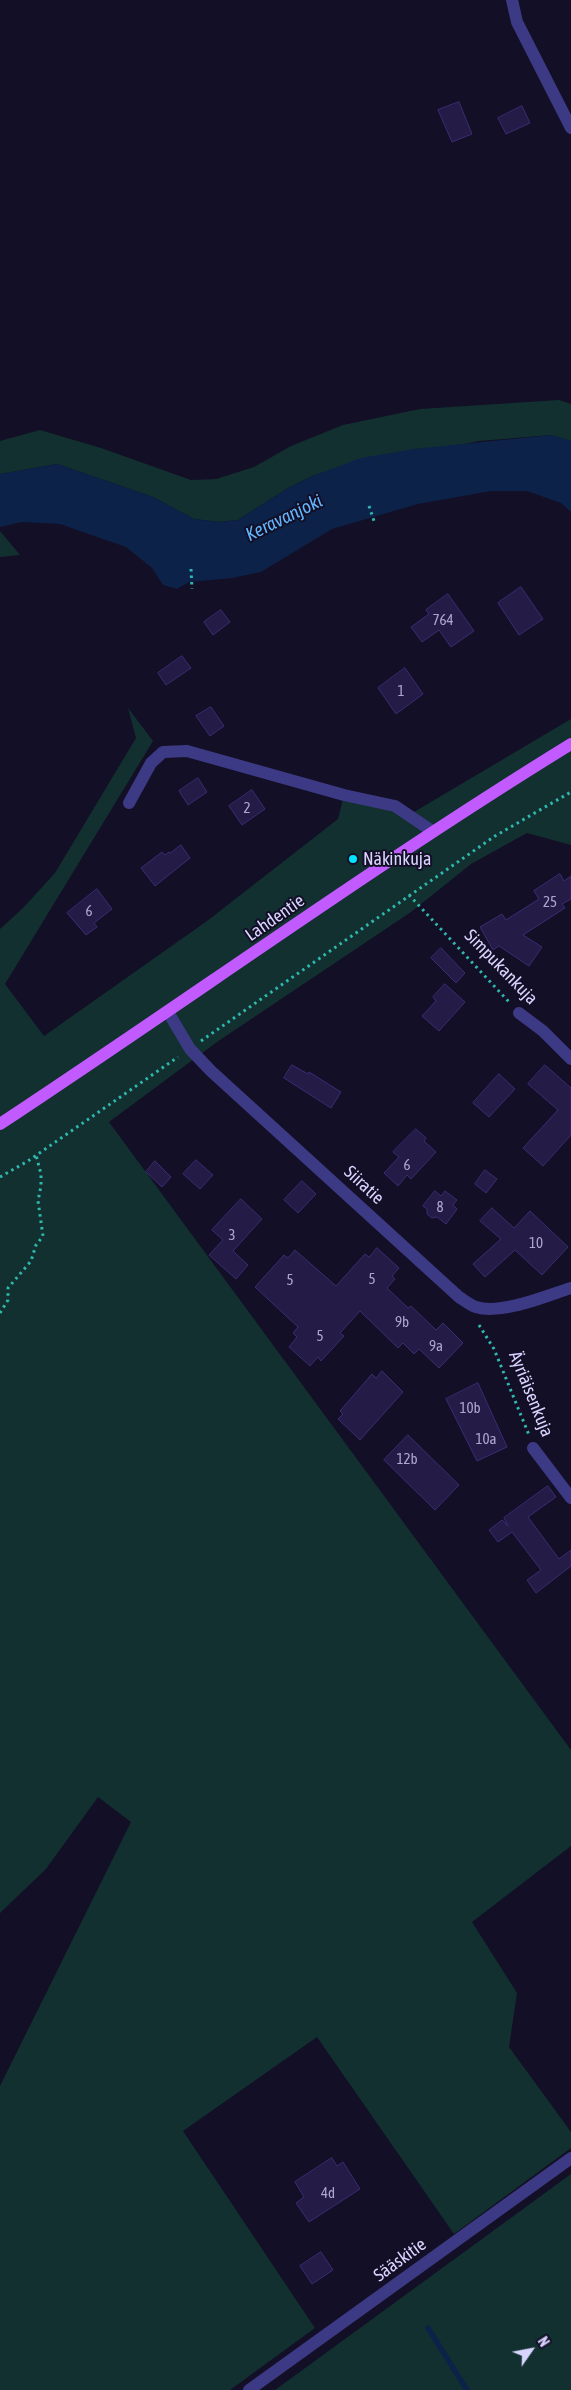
<!DOCTYPE html>
<html>
<head>
<meta charset="utf-8">
<style>
	body { margin:0 }
	#map { position:relative; width:571px; height:2390px; overflow:hidden; background:#130f26; font-family:"Asap Condensed",sans-serif }
	canvas { display:block }
	.north { position:absolute; left:506px; top:2325px; width:50px; height:50px; -webkit-text-stroke:4px #130f26; paint-order:stroke; rotate:57deg; font-size:14px; font-weight:700; line-height:20px; text-align:center; color:#d9d4ff }
	.north::after { content:''; display:block; margin:auto; width:18px; height:22px; background:#d9d4ff; clip-path:polygon(50% 0,100% 100%,50% 72%,0 100%) }
</style>
</head>
<body>
<div id="map">
<canvas width="571" height="2390"></canvas>
<div class="north">N</div>
</div>
<script>
const ctx = document.querySelector('canvas').getContext('2d');
ctx.lineJoin = 'round';
function fillPath(path, color) { ctx.fillStyle = color; ctx.fill(path, 'evenodd'); }
function stroke(path, color, width, dash) { ctx.strokeStyle = color; ctx.lineWidth = width; ctx.lineCap = dash ? 'butt' : 'round'; ctx.setLineDash(dash || []); ctx.stroke(path); }
function write(font, color, halo, rows, align = 'center') {
  ctx.font = font + ' "Asap Condensed",sans-serif'; ctx.lineWidth = 4; ctx.setLineDash([]); ctx.textBaseline = 'middle'; ctx.strokeStyle = halo; ctx.fillStyle = color; for (const [text, x, y, turn = 0] of rows) {
    ctx.save(); ctx.translate(x, y); ctx.rotate((+turn || 0) * Math.PI / 180); ctx.textAlign = isNaN(turn) ? turn : align; if (halo) ctx.strokeText(text, 0, 0); ctx.fillText(text, 0, 0); ctx.restore();
  }
}
const green = new Path2D(`
	M559,400l12,4v37l-20,-6 -72,6 -164,34 -27,13 -50,32 -19,2 -25,-3 -41,-22 -96,-33 -57,10v-33l40,-11 61,18 90,32 25,-1 38,-12 37,-21 52,-21 77,-16z
	M0,531l20,24 -20,2z
	M128,708l25,33 -148,243 39,52 163,-115 131,-102 6,-24 65,20 162,-96v126l-44,-12 -56,31 -60,48 -194,130 -108,80 462,628v96l-99,76 45,71 -8,54 62,85v16l-117,86 -137,-197 -134,94 132,197 -85,62h-230v-304l131,-264 -33,-25 -52,72 -46,44v-984l23,-21 32,-35 81,-135z
	M571,2174v216h-296z`);
const water = new Path2D(`
	M551,435l20,6v71l-10,-9 -34,-12h-36l-73,13 -86,25 -71,43 -29,6 -43,4 -12,7 -14,-4 -11,-17 -26,-21 -66,-23 -38,-2 -22,5v-53l57,-10 96,33 41,22 25,3 19,-2 50,-32 27,-13 46,-17 53,-9z`);
const stream = new Path2D(`
	M428,2328l39,62`);
const building = new Path2D(`
	M459,102l13,32 -20,8 -14,-32z
	M522,106l8,17 -24,11 -8,-16z
	M521,587l22,32 -24,16 -21,-32z
	M448,594l26,37 -23,16 -12,-17 -17,12 -11,-15 18,-13 -3,-4z
	M221,610l9,12 -17,13 -9,-13z
	M182,656l9,12 -25,17 -8,-12z
	M405,668l18,26 -27,20 -18,-26z
	M211,707l13,19 -14,10 -14,-20z
	M198,778l9,14 -19,13 -9,-14z
	M252,790l13,19 -23,16 -13,-19z
	M181,845l9,13 -35,28 -14,-18 21,-16 3,3 4,-3 1,1z
	M560,874l4,7 7,-5v23l-9,5 3,4 -42,27 19,12 -13,19 -30,-20 -6,4 -13,-23 22,-13 4,6 33,-21 -5,-8z
	M97,889l15,20 -18,14 3,4 -11,8 -19,-22z
	M441,948l24,25 -9,10 -25,-25z
	M445,984l20,18 -26,29 -17,-15 14,-15 -3,-4z
	M292,1065l16,9 1,-2 32,20 -10,16 -47,-30z
	M545,1065l26,23v47l-28,31 -20,-18 35,-38 -30,-26z
	M499,1074l16,15 -26,28 -16,-14z
	M416,1129l10,9 -2,3 12,11 -25,27 -4,-4 -9,11 -14,-13 15,-16 -6,-5z
	M196,1160l17,15 -13,14 -17,-15z
	M155,1161l16,16 -9,10 -16,-15z
	M485,1170l12,9 -11,14 -11,-9z
	M302,1181l14,13 -18,19 -14,-13z
	M435,1191l6,5 4,-5 12,9 -4,5 4,4 -11,15 -9,-7 -5,1 -5,-4v-5l-4,-3z
	M241,1199l21,20 -29,32 15,14 -12,14 -27,-24 14,-15 -11,-10z
	M492,1208l22,20 16,-17 38,36 -26,28 -27,-25 -30,27 -12,-13 28,-25 -21,-18z
	M377,1248l22,20 -7,8 3,3 -8,9 21,20 3,-2 25,24 7,-7 20,20 -24,25 -20,-19 -5,5 -11,-11 -5,5 -38,-37 -20,22 4,3 -23,25 -3,-4 -8,9 -21,-19 8,-10 -4,-4 5,-6 -43,-40 29,-32 4,3 7,-8 41,36 29,-32 4,3z
	M382,1371l21,21 -43,48 -22,-21 5,-5 -3,-3 32,-37 4,4z
	M478,1383l29,64 -30,14 -31,-62z
	M408,1435l51,50 -24,25 -51,-50z
	M548,1486l8,11 -28,20 31,42 12,-9v16l-35,27 -9,-13 14,-10 -29,-38 -14,10 -9,-12 13,-10 6,6 -4,-8z
	M332,2158l5,8 6,-4 17,27 -51,33 -13,-19 8,-6 -9,-15z
	M321,2252l12,18 -21,14 -12,-18z`);
const path = new Path2D(`
	M369,506l6,18
	M191,569l1,20
	M409,895l101,108
	M201,1041l294,-205 76,-44
	M0,1177l28,-16 150,-104
	M0,1313l8,-13v-12l23,-27 5,-16 7,-9 -5,-35 3,-15v-12l-5,-19
	M479,1325l15,24 35,86`);
const minor = new Path2D(`
	M512,0l5,22 54,106
	M129,803l22,-40 12,-11 24,-1 157,44 51,11 37,25
	M168,1012l22,37 21,22 248,226c5,3 11,8 17,10 25,8 70,-11 95,-19
	M519,1013l24,18 28,28
	M533,1448l38,50
	M249,2390l322,-232`);
const major = new Path2D(`
	M0,1124c191,-126 376,-260 571,-380`);
const markers = [
	[353,859,5,"#00e5ff"]
];
const numberNames = [
	["764",443,620],
	["1",401,691],
	["2",247,808],
	["25",550,902],
	["6",89,911],
	["6",407,1165],
	["8",440,1207],
	["3",232,1235],
	["10",536,1243],
	["5",372,1279],
	["5",290,1280],
	["9b",402,1322],
	["5",320,1336],
	["9a",436,1346],
	["10b",470,1408],
	["10a",486,1439],
	["12b",407,1459],
	["4d",328,2193]
];
const poiNames = [
	["Näkinkuja",363,859]
];
const streetNames = [
	["Lahdentie",275,918,-35],
	["Simpukankuja",501,967,46],
	["Siiratie",364,1185,43],
	["Äyriäisenkuja",531,1394,68],
	["Sääskitie",400,2260,-36]
];
const waterNames = [
	["Keravanjoki",284,518,-26]
];
fillPath(green, '#12302f');
fillPath(water, '#0c2248');
stroke(stream, '#0c2248', 5.5);
fillPath(building, '#241b47');
stroke(building, '#3b2d73', 1);
stroke(path, '#2fb8b0', 3, [2.5, 4]);
stroke(minor, '#3d3a85', 12);
stroke(major, '#c25bff', 12);
for (const [x, y, r, color] of markers) { const dot = new Path2D(); dot.arc(x, y, r, 0, 2 * Math.PI); ctx.fillStyle = color; ctx.fill(dot); stroke(dot, '#130f26', 2); }
write('15px', '#aca6d1', null, numberNames);
write('18px', '#d9d4ff', '#130f26', poiNames, 'left');
write('18px', '#d9d4ff', '#130f26', streetNames);
write('italic 19px', '#62b6ff', '#130f26', waterNames);
</script>
</body>
</html>
